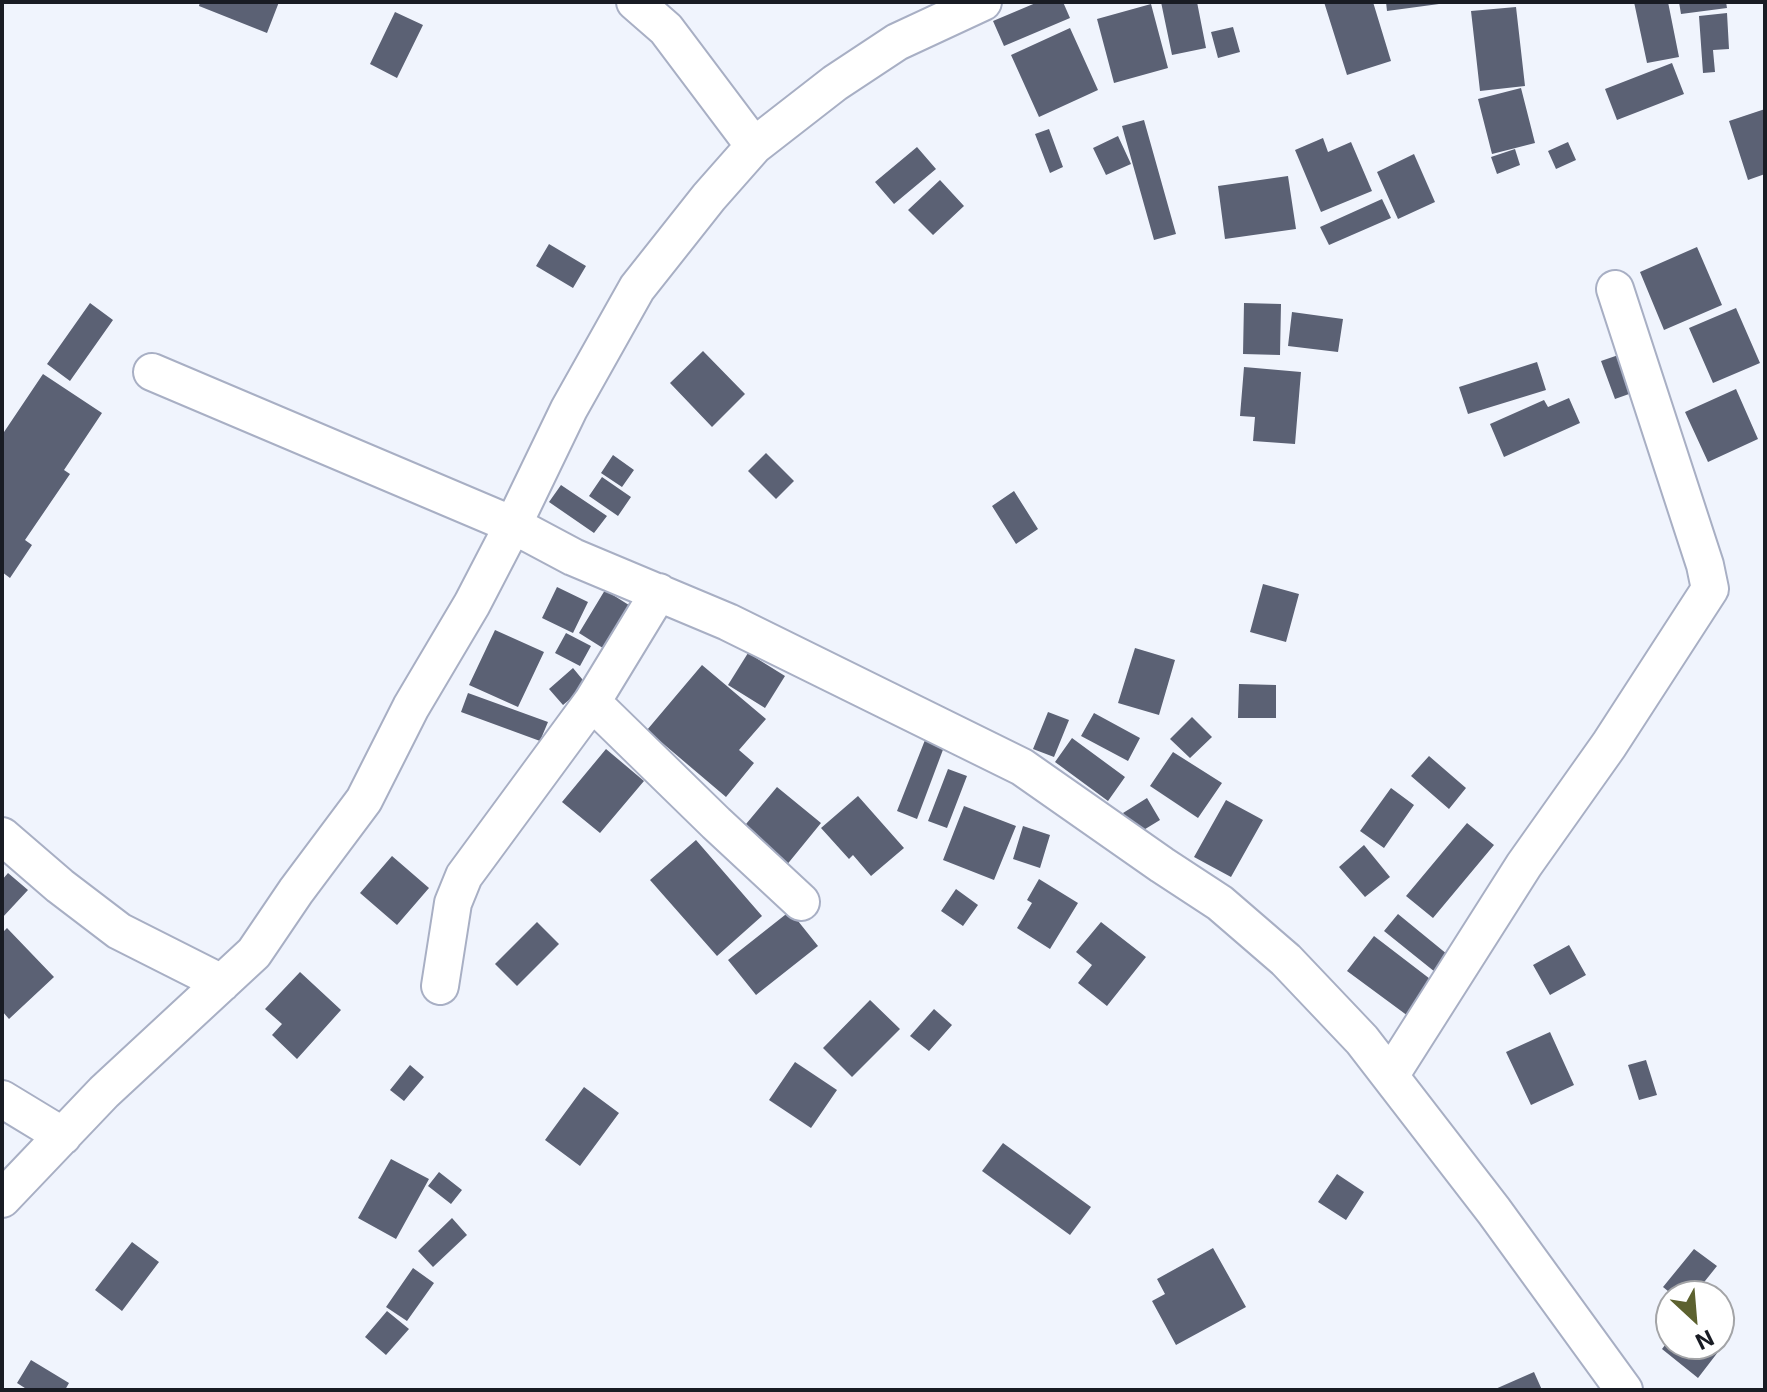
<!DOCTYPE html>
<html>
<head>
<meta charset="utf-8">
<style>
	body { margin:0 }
	#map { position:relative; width:1767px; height:1392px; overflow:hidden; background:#f0f4fd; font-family:Inter,sans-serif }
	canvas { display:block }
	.frame { position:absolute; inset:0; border:4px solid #191c24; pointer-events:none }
	.north { position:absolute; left:1655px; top:1280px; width:80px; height:80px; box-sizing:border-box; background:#fff; border:2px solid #a3a4a7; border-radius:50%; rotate:154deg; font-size:22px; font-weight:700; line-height:32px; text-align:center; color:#191c24 }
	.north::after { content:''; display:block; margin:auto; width:28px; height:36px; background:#5c612f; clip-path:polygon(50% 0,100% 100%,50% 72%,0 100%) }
</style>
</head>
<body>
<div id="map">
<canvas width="1767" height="1392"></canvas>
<div class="frame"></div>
<div class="north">N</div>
</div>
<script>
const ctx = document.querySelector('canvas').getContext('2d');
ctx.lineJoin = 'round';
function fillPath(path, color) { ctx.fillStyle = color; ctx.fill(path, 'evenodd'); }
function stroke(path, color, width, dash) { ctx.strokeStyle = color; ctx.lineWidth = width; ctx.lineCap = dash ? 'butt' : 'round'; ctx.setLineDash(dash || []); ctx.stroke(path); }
const building = new Path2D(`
	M200,2h79l-12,31 -68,-27z
	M1038,2h25l7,16 -66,28 -11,-25z
	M1161,2h36l9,46 -34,7z
	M1324,2h49l18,59 -44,14z
	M1386,2h53v2l-52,7z
	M1634,2h34l11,55 -32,6z
	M1679,2h47l1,6 -46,6z
	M1151,4l17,64 -54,15 -17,-64z
	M1516,7l9,79 -45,5 -9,-80z
	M395,12l28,13 -26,53 -27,-14z
	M1727,13l2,36 -16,1 2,22 -12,1 -4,-57z
	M1233,27l7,25 -22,6 -7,-26z
	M1070,28l28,62 -59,27 -28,-62z
	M1672,63l12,31 -67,26 -12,-31z
	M1521,88l14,55 -43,11 -14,-55z
	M1765,109v65l-17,6 -19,-59z
	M1144,120l32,114 -22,6 -32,-114z
	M1049,129l14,38 -13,6 -15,-39z
	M1118,136l13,28 -25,11 -13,-27z
	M1323,138l5,14 23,-10 21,49 -51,21 -26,-62z
	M1568,142l8,18 -20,9 -8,-18z
	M917,147l19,22 -42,35 -19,-22z
	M1515,149l5,16 -23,9 -6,-17z
	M1414,154l21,48 -37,17 -21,-47z
	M1288,176l8,53 -71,10 -7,-53z
	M940,180l24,26 -31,29 -25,-25z
	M1382,199l9,19 -62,27 -9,-18z
	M549,244l37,22 -13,22 -37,-22z
	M1697,247l25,58 -58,25 -24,-58z
	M90,303l23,17 -43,61 -23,-17z
	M1244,303l37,1 -1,51 -37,-1z
	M1736,308l24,55 -47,20 -24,-55z
	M1292,312l51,7 -5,33 -50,-6z
	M703,351l42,43 -33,33 -42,-44z
	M1630,351l13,38 -28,10 -14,-38z
	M1537,362l9,28 -78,24 -9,-27z
	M1244,367l57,5 -6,72 -42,-3 2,-24 -15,-1z
	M43,374l59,39 -38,57 6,4 -45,66 7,5 -22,33 -8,-6v-137z
	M1736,389l22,50 -50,23 -23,-50z
	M1569,398l11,25 -76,34 -14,-33 54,-24 4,7z
	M766,453l28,28 -18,18 -28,-28z
	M613,455l21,15 -12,17 -21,-14z
	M602,477l29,20 -13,19 -29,-20z
	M561,485l46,31 -13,17 -45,-31z
	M1014,491l24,38 -22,15 -24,-38z
	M1263,584l36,10 -13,48 -36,-10z
	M557,587l31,15 -15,31 -31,-15z
	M605,590l27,17 -26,43 -27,-17z
	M495,630l49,22 -26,55 -49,-22z
	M566,633l25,13 -11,20 -25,-13z
	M1135,648l40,12 -16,55 -41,-12z
	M748,653l37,23 -20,32 -37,-23z
	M702,665l64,54 -27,31 15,13 -28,34 -79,-67z
	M573,668l14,17 -24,20 -14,-16z
	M1239,684l37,1v33h-38z
	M468,693l80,29 -8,19 -79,-29z
	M1048,712l21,8 -15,37 -21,-8z
	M1094,713l46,25 -12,23 -47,-25z
	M1192,717l20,20 -22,21 -20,-19z
	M1072,738l53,39 -17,24 -53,-39z
	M925,740l19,7 -27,72 -20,-8z
	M606,749l38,32 -44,52 -38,-31z
	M1173,752l49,31 -24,35 -48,-32z
	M1429,756l37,32 -17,21 -38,-33z
	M948,769l19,7 -20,52 -19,-7z
	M777,787l44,36 -40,49 -45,-36z
	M1391,788l23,17 -30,43 -24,-17z
	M858,796l46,52 -33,28 -18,-21 -4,4 -28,-31z
	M1147,798l13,22 -23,14 -14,-21z
	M1226,800l37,20 -32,57 -37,-20z
	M964,806l52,20 -22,54 -51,-20z
	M1467,823l27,22 -61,73 -27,-22z
	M1023,826l27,9 -10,33 -27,-9z
	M696,840l66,76 -45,40 -67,-76z
	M1364,845l26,32 -25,20 -26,-30z
	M392,856l37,32 -32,37 -37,-32z
	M8,873l20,17 -26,28v-38z
	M1039,879l39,24 -28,46 -33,-21 15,-25 -5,-3z
	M956,889l22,16 -15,21 -22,-15z
	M790,911l28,35 -62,49 -28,-35z
	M1398,914l55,45 -13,17 -56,-45z
	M537,922l22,22 -42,42 -22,-22z
	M1101,922l45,35 -39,49 -29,-23 14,-18 -16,-13z
	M7,928l47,49 -45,42 -7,-8v-78z
	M1374,936l60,46 -26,34 -61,-45z
	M1569,945l17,30 -36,20 -17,-30z
	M300,972l41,38 -44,49 -25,-24 10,-11 -17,-15z
	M870,1000l30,29 -48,48 -29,-29z
	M934,1009l18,16 -23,26 -19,-15z
	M1550,1032l24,53 -43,20 -25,-53z
	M1646,1060l11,35 -18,5 -11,-35z
	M795,1062l42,28 -26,38 -42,-28z
	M410,1065l14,12 -20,24 -14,-11z
	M584,1087l35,26 -39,53 -35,-26z
	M1003,1143l88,64 -21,28 -88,-64z
	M391,1159l38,20 -33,60 -38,-21z
	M439,1172l23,18 -11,14 -23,-18z
	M1337,1174l27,18 -18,28 -28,-18z
	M452,1218l15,17 -34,32 -15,-16z
	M132,1242l27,20 -37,49 -27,-21z
	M1213,1248l33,59 -70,38 -24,-44 13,-7 -8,-15z
	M1694,1249l23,17 -24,30h-19l-11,-9z
	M413,1268l21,15 -27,38 -21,-14z
	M387,1311l22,18 -23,26 -21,-18z
	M1719,1332l9,7 -30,39 -36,-29 9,-12v7h48z
	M31,1360l38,23 -4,7h-37l-11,-7z
	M1534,1372l8,18h-49z`);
const minor = new Path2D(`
	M635,2l31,27 88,117
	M152,372l361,153 60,32 155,65 294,145 140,98 58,38 66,57 76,80 132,171 130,179
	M659,592l-67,110 124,121 85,79
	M2,836l58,50 59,45 103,52
	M440,986l13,-83 11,-27 128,-174
	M1390,1076l134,-211 85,-120 101,-156 -5,-24 -90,-276
	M2,1099l61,37
	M2,1199l102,-107 150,-139 42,-62 68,-91 47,-93 61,-103 41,-79 56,-116 68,-121 72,-91 45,-51 81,-63 62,-41 86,-40`);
fillPath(building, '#5b6174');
stroke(minor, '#a8afc4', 40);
stroke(minor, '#fff', 36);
</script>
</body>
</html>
